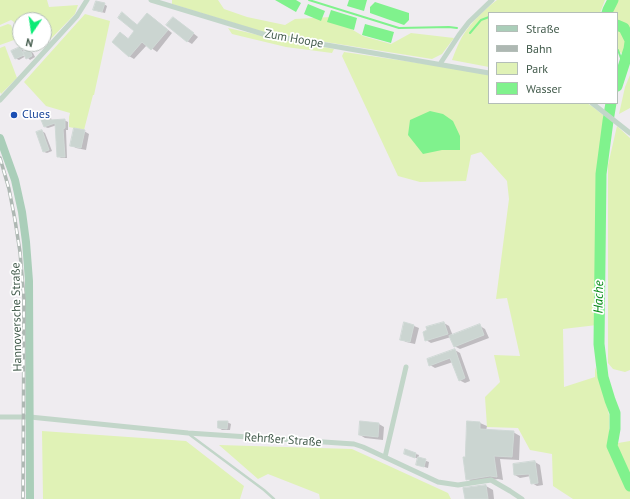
<!DOCTYPE html>
<html>
<head>
<meta charset="utf-8">
<style>
	body { margin:0 }
	#map { position:relative; width:630px; height:499px; overflow:hidden; background:#efecf0; font-family:"PT Sans",sans-serif }
	canvas { display:block }
	.legend { position:absolute; left:488px; top:12px; width:130px; height:92px; box-sizing:border-box; background:#fff; border:1px solid #b4beb8; margin:0; padding:5px 7px; list-style:none; font-size:12px; color:#445c4d }
	.legend li { display:flex; align-items:center; gap:8px; height:20px }
	.legend b { width:20px; border:1px solid #b4beb8 }
	.north { position:absolute; left:12px; top:12px; width:40px; height:40px; box-sizing:border-box; background:#fff; border:1px solid #b4beb8; border-radius:50%; rotate:193deg; font-size:11px; font-weight:700; line-height:16px; text-align:center; color:#445c4d }
	.north::after { content:''; display:block; margin:auto; width:14px; height:18px; background:#0beb75; clip-path:polygon(50% 0,100% 100%,50% 72%,0 100%) }
</style>
</head>
<body>
<div id="map">
<canvas width="630" height="499"></canvas>
<ul class="legend">
<li><b style="height:5px;background:#aaceb9"></b>Straße</li>
<li><b style="height:5px;background:#aeb8b3"></b>Bahn</li>
<li><b style="height:11px;background:#e0f2b6"></b>Park</li>
<li><b style="height:11px;background:#80f28d"></b>Wasser</li>
</ul>
<div class="north">N</div>
</div>
<script>
const ctx = document.querySelector('canvas').getContext('2d');
ctx.lineJoin = 'round';
function fillPath(path, color) { ctx.fillStyle = color; ctx.fill(path, 'evenodd'); }
function stroke(path, color, width, dash) { ctx.strokeStyle = color; ctx.lineWidth = width; ctx.lineCap = dash ? 'butt' : 'round'; ctx.setLineDash(dash || []); ctx.stroke(path); }
function write(font, color, halo, rows, align = 'center') {
  ctx.font = font + ' "PT Sans",sans-serif'; ctx.lineWidth = 3.5; ctx.setLineDash([]); ctx.textBaseline = 'middle'; ctx.strokeStyle = halo; ctx.fillStyle = color; for (const [text, x, y, turn = 0] of rows) {
    ctx.save(); ctx.translate(x, y); ctx.rotate((+turn || 0) * Math.PI / 180); ctx.textAlign = isNaN(turn) ? turn : align; if (halo) ctx.strokeText(text, 0, 0); ctx.fillText(text, 0, 0); ctx.restore();
  }
}
const green = new Path2D(`
	M0,0h47l2,7 29,-2 -3,9 -35,36 -2,-6h6v-24h-24v13l-3,1 -3,-12 -3,-2 -11,5z
	M172,0h46l6,9 23,8 38,8 10,-6 36,-2 32,19 28,8 20,-11 43,5 -12,16 -10,5 -169,-27 -91,-28z
	M497,0h108l-5,13h-111v54l-37,-7c3,-8 6,-16 10,-23 9,-15 22,-27 35,-37z
	M617,0h13v34l-4,-8 -9,-5v-8h-7l1,-4z
	M85,14l25,7 -16,74h-1l-9,35 -15,-3v-10l1,-4 -24,-7 -22,-24z
	M8,24l3,1 4,10 -1,5 -14,5v-18z
	M228,28l35,8 71,13 -2,4 -46,-6 -54,-13z
	M617,29l2,1 7,11 -2,13 -7,-3z
	M5,46l12,32 -16,16 -1,-2v-44z
	M344,52l95,14 50,9v28h98l6,4 10,8 1,13 -7,55v142l-34,4 1,58 31,-10v-10l8,22 6,26v15l9,13 12,-2v58h-57l-20,-13 -1,-32 -22,-4 -12,-22 -31,-1 -2,-30 15,-15 -6,-27 26,1 -13,-58 -11,1 13,-100 -2,-18 -26,-29 -10,3 -5,26 -46,1 -22,-6 -56,-120z
	M630,75v33l-11,6 6,-27z
	M617,126l13,12v232l-5,2 -12,-3 -5,-6v-198z
	M42,431l144,10 58,45 -4,13h-197z
	M219,445l133,4 96,44 3,6h-131l-1,-5 -51,-20 -10,5z`);
const water = new Path2D(`
	M275,0h21l5,3 -5,9z
	M349,0h18l-3,11 -17,-5z
	M375,2l34,11v7l-5,5 -34,-12v-6z
	M308,4l17,7 -4,10 -17,-7z
	M331,10l26,8 -3,12 -27,-8z
	M365,24l29,8 -3,11 -29,-8z
	M430,111l13,3 10,7 7,15v14h-18l-19,4 -15,-19 2,-15z`);
const shadow = new Path2D(`
	M104,4l3,2 -2,7 -8,-2z
	M122,14l16,11 10,-11 4,3 20,16 -15,19 -10,-7 -13,14 -5,-3 -8,-23 8,6 7,-8z
	M173,18l5,3 20,16 -6,7 -5,-3z
	M20,48l3,2 2,3 5,-2 3,2 2,4 -5,3 -4,-4 -7,4 -4,-2zM20,51l5,3v3l-6,-4z
	M46,113l4,2 2,6 12,-1 4,2v8h-2l1,28h-6l-3,-2 -1,-31 -9,3 -3,-1z
	M42,131l3,2 7,18 -5,2 -3,-1z
	M84,131l5,3 -3,16 -10,-2 -5,-3z
	M444,323l5,3 4,10 27,-10 5,3 4,9 -29,11 -6,-3 -3,-9 -20,6 -5,-3 2,-9 -1,-3z
	M414,326l5,2 -4,16 -9,-2 -5,-3z
	M455,350l5,3 10,28 -5,2 -6,-3 -6,-18 -18,6 -5,-3z
	M227,422l4,2 -1,6h-8l-3,-2z
	M480,423l7,3 -1,5 27,1 7,4 -1,24 -19,-1 3,21 -5,-1 -24,4 -7,-4 -1,-21z
	M379,424l5,3 -1,13 -18,-2 -5,-3z
	M405,454h11l3,1 -1,3 11,4 -1,6 -11,-3 2,-6z
	M535,462l5,3 3,20 -6,1 -5,-3 -1,-7 -11,2 -5,-3 -1,-10z
	M486,486l7,4 1,9h-28l-2,-10z`);
const stream = new Path2D(`
	M309,0l90,28 50,-1 8,1
	M470,33l11,-13 8,-3
	M617,50h1l4,11 3,1`);
const river = new Path2D(`
	M607,13l1,-3 5,-10
	M617,25l7,3 6,12
	M617,86l12,-37 1,-7
	M611,103l-3,18 -7,53 -2,170 4,33 7,23 5,13v16l-3,17 18,40`);
const building = new Path2D(`
	M96,1l9,2 -3,9 -9,-2z
	M122,12l15,13 10,-12 21,17 -17,20 -9,-8 -13,15 -17,-15 8,-10 8,7 6,-8 -16,-13z
	M173,17l21,16 -7,9 -21,-17z
	M20,47l4,8 -9,4 -4,-8z
	M30,50l2,6 -6,3 -3,-7z
	M47,112l3,8 15,-1v9l-2,1 2,28h-8l-2,-34 -11,4 -5,-12z
	M74,128l11,2 -4,18 -11,-2z
	M42,130l7,20 -6,2 -7,-20z
	M404,322l10,3 -4,17 -10,-2z
	M444,322l4,12 -23,7 -2,-9 4,-2 -1,-3z
	M480,324l4,11 -30,12 -5,-11z
	M455,349l10,29 -6,3 -9,-23 -21,8 -2,-7z
	M218,421h10l-1,8 -9,-1z
	M360,421l19,2 -1,14 -19,-2z
	M467,421l13,1v7l34,2 -2,26 -18,-1 3,21 -7,-1 -24,4 -3,-23h2z
	M405,449l11,4 -1,5 -11,-4z
	M418,457l8,2 -2,8 -8,-2z
	M535,461l3,22 -7,1 -2,-10 -15,1 -1,-11z
	M486,485l2,14h-23l-2,-11z`);
const service = new Path2D(`
	M190,435l74,55 10,9`);
const minor = new Path2D(`
	M151,0l112,34 226,39
	M440,64l19,-29 10,-13 23,-22
	M0,100l77,-84 10,-16
	M592,103l38,30
	M0,417h30l158,16 166,11 9,3 75,35 20,3 33,-5 19,11 12,8
	M385,457l21,-90`);
const primary = new Path2D(`
	M0,138l15,42 7,32 4,30 3,39 1,218`);
const rail = new Path2D(`
	M0,158l9,31 6,31 5,32 4,47 -1,200`);
const markers = [
	[14,115,4,"#1a4fb4"]
];
const streetNames = [
	["Zum Hoope",294,39,10],
	["Hannoversche Straße",17,317,-91],
	["Rehrßer Straße",283,440,4]
];
const transitNames = [
	["Clues",22,115]
];
const waterNames = [
	["Hache",599,297,-89]
];
fillPath(green, '#e0f2b6');
fillPath(water, '#80f28d');
fillPath(shadow, '#0003');
stroke(stream, '#80f28d', 2);
stroke(river, '#80f28d', 11);
fillPath(building, '#cbd5d1');
stroke(building, '#d0d9d6', 1);
stroke(service, '#c2d6c9', 2.5);
stroke(minor, '#c2d6c9', 5);
stroke(primary, '#aaceb9', 8);
stroke(rail, '#aeb8b3', 3.5);
stroke(rail, '#fff', 2, [6]);
for (const [x, y, r, color] of markers) { const dot = new Path2D(); dot.arc(x, y, r, 0, 2 * Math.PI); ctx.fillStyle = color; ctx.fill(dot); stroke(dot, '#fff', 1.5); }
write('12px', '#445c4d', '#fff', streetNames);
write('12px', '#164399', '#fff', transitNames, 'left');
write('italic 13px', '#058915', '#fff', waterNames);
</script>
</body>
</html>
